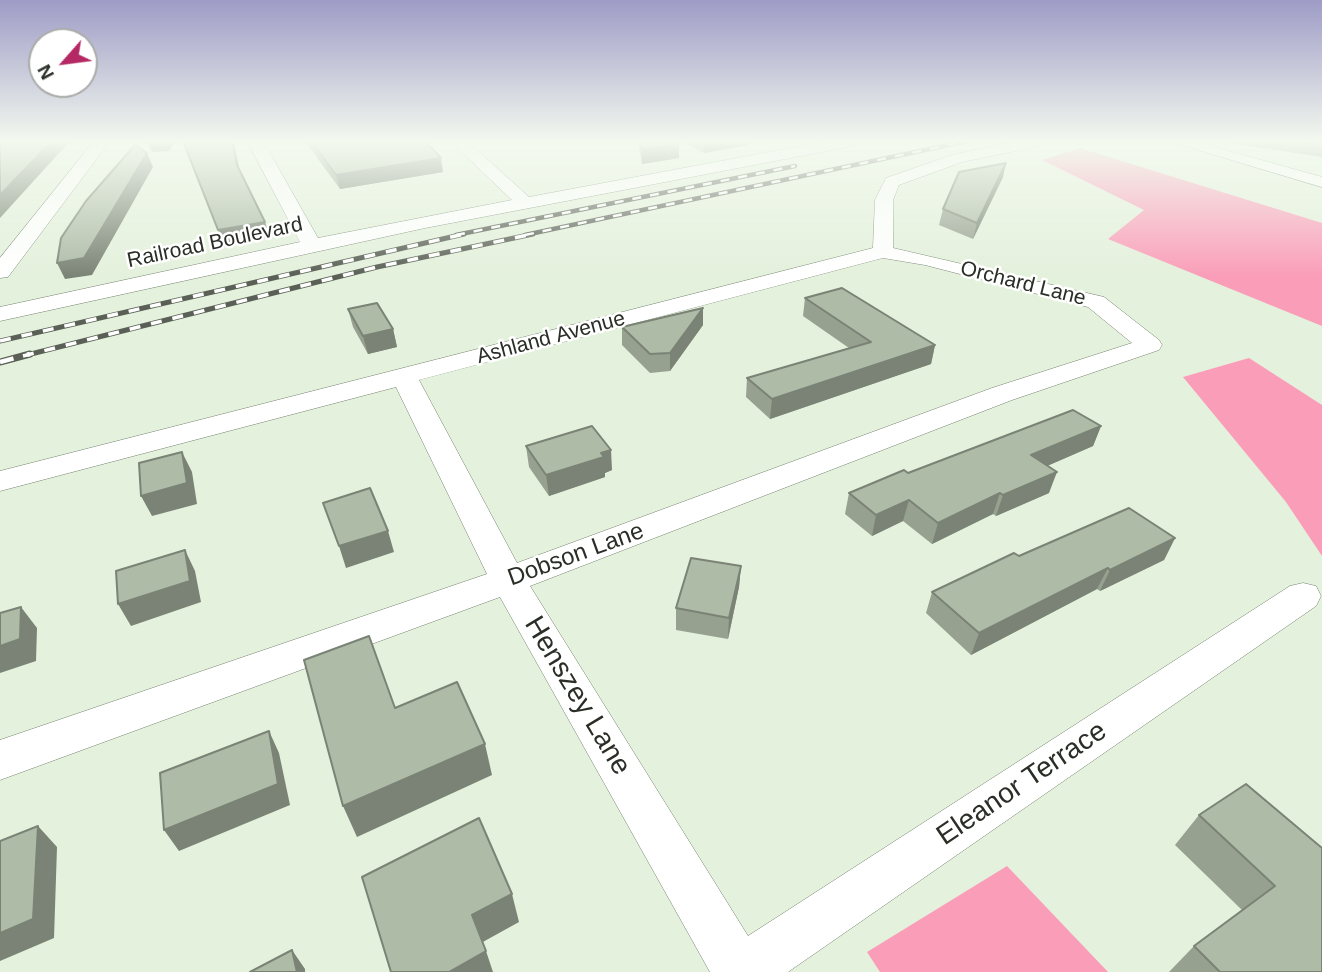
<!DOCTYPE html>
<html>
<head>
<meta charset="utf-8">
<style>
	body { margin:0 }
	#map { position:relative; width:1322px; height:972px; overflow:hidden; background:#e4f1dc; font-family:Helvetica,sans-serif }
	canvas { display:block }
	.north { position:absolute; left:28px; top:28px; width:70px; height:70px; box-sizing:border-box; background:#fff; border:2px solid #aaaba9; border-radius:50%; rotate:242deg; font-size:19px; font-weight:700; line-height:28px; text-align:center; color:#2a2e27 }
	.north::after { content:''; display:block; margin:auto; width:24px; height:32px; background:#b42964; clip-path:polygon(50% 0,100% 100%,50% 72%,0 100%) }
</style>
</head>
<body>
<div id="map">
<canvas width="1322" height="972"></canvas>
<div class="north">N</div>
</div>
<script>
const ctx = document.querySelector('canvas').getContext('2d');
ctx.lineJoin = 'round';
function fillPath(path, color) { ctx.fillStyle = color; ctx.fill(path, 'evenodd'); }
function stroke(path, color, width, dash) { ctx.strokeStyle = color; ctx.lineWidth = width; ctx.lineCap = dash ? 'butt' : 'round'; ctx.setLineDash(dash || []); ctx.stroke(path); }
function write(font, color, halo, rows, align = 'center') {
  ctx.font = font + ' Helvetica,sans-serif'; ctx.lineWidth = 5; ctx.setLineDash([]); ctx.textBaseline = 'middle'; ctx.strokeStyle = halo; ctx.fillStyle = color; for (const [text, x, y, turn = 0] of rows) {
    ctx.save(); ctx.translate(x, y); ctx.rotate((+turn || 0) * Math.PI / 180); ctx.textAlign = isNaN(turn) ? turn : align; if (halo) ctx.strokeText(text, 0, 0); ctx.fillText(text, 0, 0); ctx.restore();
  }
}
const forest = new Path2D(`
	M1080,148l242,75v103l-214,-87 36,-29 -102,-50z
	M1249,358l73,47v151l-36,-54 -103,-125z
	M1007,866l101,106h-228l-13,-20z`);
const street = new Path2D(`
	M94,141h16l-102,136 -8,1v-20z
	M247,141h16l55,97 194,-38 -62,-59h17l62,56 299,-56h33l-8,5 -428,82 -425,93v-14l300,-65z
	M1017,141h30l-8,5 -77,16 -63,23 -6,15v48l211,49 55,43 3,5 -3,5 -147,50 -482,186 218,350 542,-350 13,-3 13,3 5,10 -5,10 -528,366h-78l-210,-375 -500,183v-40l487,-166 -91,-187 -396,104v-20l873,-223 2,-48 11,-22 66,-23zM883,258l42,7 163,42 44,36 -140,45 -475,175 -98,-183z
	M1168,141h25l129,36v10z`);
const railFar2 = new Path2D(`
	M456,235l339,-69
	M525,235l442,-94`);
const railFar1 = new Path2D(`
	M0,341l464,-107
	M23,356l354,-89 156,-33`);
const rail = new Path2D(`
	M0,362l30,-8`);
const wall = new Path2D(`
	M305,141h120l18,31 -103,17z
	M638,141h36l5,17 -37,6z
	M682,141h66v4l-44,8z
	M1227,141h95v16l-86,-13z
	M1003,177l-30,62 -34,-14 4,-16z
	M805,298l130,47 -4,19 -161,55 -24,-22 1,-19 102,-30 -46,-32z
	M703,308v17l-33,46 -20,2 -28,-28v-18z
	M348,309l45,20 4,18 -29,7 -15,-27z
	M1101,426l-8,20 -46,20 2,27 -53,23 -3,-2 -61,30 -29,-23 -31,15 -27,-22 4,-21 59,-20z
	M526,446l86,24 -7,3v4l-56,19 -20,-29z
	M1175,538l-11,22 -64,31 -3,-2 -126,66 -45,-42 6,-21 87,-36z
	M741,566l-2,21 -11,52 -52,-9v-22z
	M1199,815l123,33v124h-153l25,-26 48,-36 -67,-65z`);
const shadedWall = new Path2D(`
	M52,141h18l-70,77v-23z
	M147,141h29l-7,10 -17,1z
	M232,141h2l7,38 -4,-14z
	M704,141h44v4l-44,8z
	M679,144v14l-37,6v-14z
	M147,153l6,14 -61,108 -27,4 -8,-16z
	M441,158l2,14 -103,17 -4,-14z
	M1006,163l-3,14 -30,62 4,-16z
	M265,222l5,15 -47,8 -5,-15z
	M703,308v17l-33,46v-18z
	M393,329l4,18 -29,7 -5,-18z
	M935,345l-4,19 -161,55 2,-20z
	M1101,426l-8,20 -69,30 7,-21z
	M611,450l1,20 -7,3v4l-56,19 -3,-21z
	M182,452l10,20 5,32 -45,12 -11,-20z
	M1057,472l-8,21 -53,23 7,-21z
	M1000,493l-7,21 -61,30 6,-21z
	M909,500l-6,21 -31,15 4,-21z
	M388,531l6,21 -48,16 -7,-22z
	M1175,538l-11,22 -64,31 10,-21z
	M185,550l10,21 6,31 -70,24 -13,-22z
	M741,566l-2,21 -11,52 1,-21z
	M1108,568l-11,21 -126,66 8,-22z
	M21,607l16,21 -1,33 -36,12v-27z
	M269,731l10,22 11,52 -111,46 -15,-21z
	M485,744l7,31 -135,62 -14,-31z
	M38,826l19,21 -3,91 -54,23v-28z
	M512,894l7,28 -38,21 -9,-28z
	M292,950l13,19v3h-8z
	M486,951l7,21h-44z`);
const building = new Path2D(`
	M0,141h52l-52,54z
	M183,141h49l5,24 28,57 -47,8z
	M311,141h114l16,17 -105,17z
	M640,141h34l5,3 -37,6z
	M1291,141h31v5z
	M135,145l12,8 -63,105 -27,5 4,-25 25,-37z
	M1006,163l-29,60 -34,-14 16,-37z
	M842,288l93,57 -163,54 -25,-21 124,-36 -66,-44z
	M377,303l16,26 -30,7 -15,-27z
	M703,308l-33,45 -20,1 -28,-27z
	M1073,410l28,16 -70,29 26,17 -54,23 -3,-2 -62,30 -29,-23 -33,15 -27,-22 55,-23 4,3z
	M592,426l19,24 -10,3 3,4 -58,18 -20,-29z
	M182,452l5,31 -46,13 -2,-33z
	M370,488l18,43 -49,15 -16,-43z
	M1129,508l46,30 -65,32 -2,-2 -129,65 -47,-41 82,-39 5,3z
	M185,550l5,31 -72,23 -2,-33z
	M691,558l50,8 -12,52 -53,-10z
	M21,607l-1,32 -20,7v-33z
	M369,636l26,72 62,-26 28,62 -142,62 -39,-146z
	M269,731l9,53 -114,46 -4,-57z
	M1246,784l76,64v124h-102l-26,-26 81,-60 -76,-71z
	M479,818l33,76 -40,21 14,36 -37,21h-58l-29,-95z
	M38,826l-5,93 -33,14v-92z
	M292,950l5,22h-47z`);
const farStreetnames = [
	["Railroad Boulevard",215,243,-12],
	["Orchard Lane",1023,284,14],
	["Ashland Avenue",551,338,-15]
];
const streetNames = [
	["Dobson Lane",576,555,-20]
];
const nearStreetnames = [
	["Henszey Lane",577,696,59],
	["Eleanor Terrace",1022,784,-34]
];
fillPath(forest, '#fa9db9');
stroke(street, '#768270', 1);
fillPath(street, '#fff');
stroke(railFar2, '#5a6056', 4.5);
stroke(railFar1, '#5a6056', 5);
stroke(rail, '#5a6056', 7);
stroke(railFar2, '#fff', 2.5, [9]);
stroke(railFar1, '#fff', 3.5, [11]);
stroke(rail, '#fff', 4.5, [14]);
fillPath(wall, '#96a190');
fillPath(shadedWall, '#7a8375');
fillPath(building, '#aebba7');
stroke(building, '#7a8375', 2);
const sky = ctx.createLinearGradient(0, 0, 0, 277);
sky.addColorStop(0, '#9e9cc6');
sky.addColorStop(0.51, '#f3f9ef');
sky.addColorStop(1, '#f3f9ef00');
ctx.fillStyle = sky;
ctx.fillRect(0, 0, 1322, 277);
write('21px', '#2a2e27', '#fff', farStreetnames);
write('24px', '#2a2e27', '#fff', streetNames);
write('28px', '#2a2e27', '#fff', nearStreetnames);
</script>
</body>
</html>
